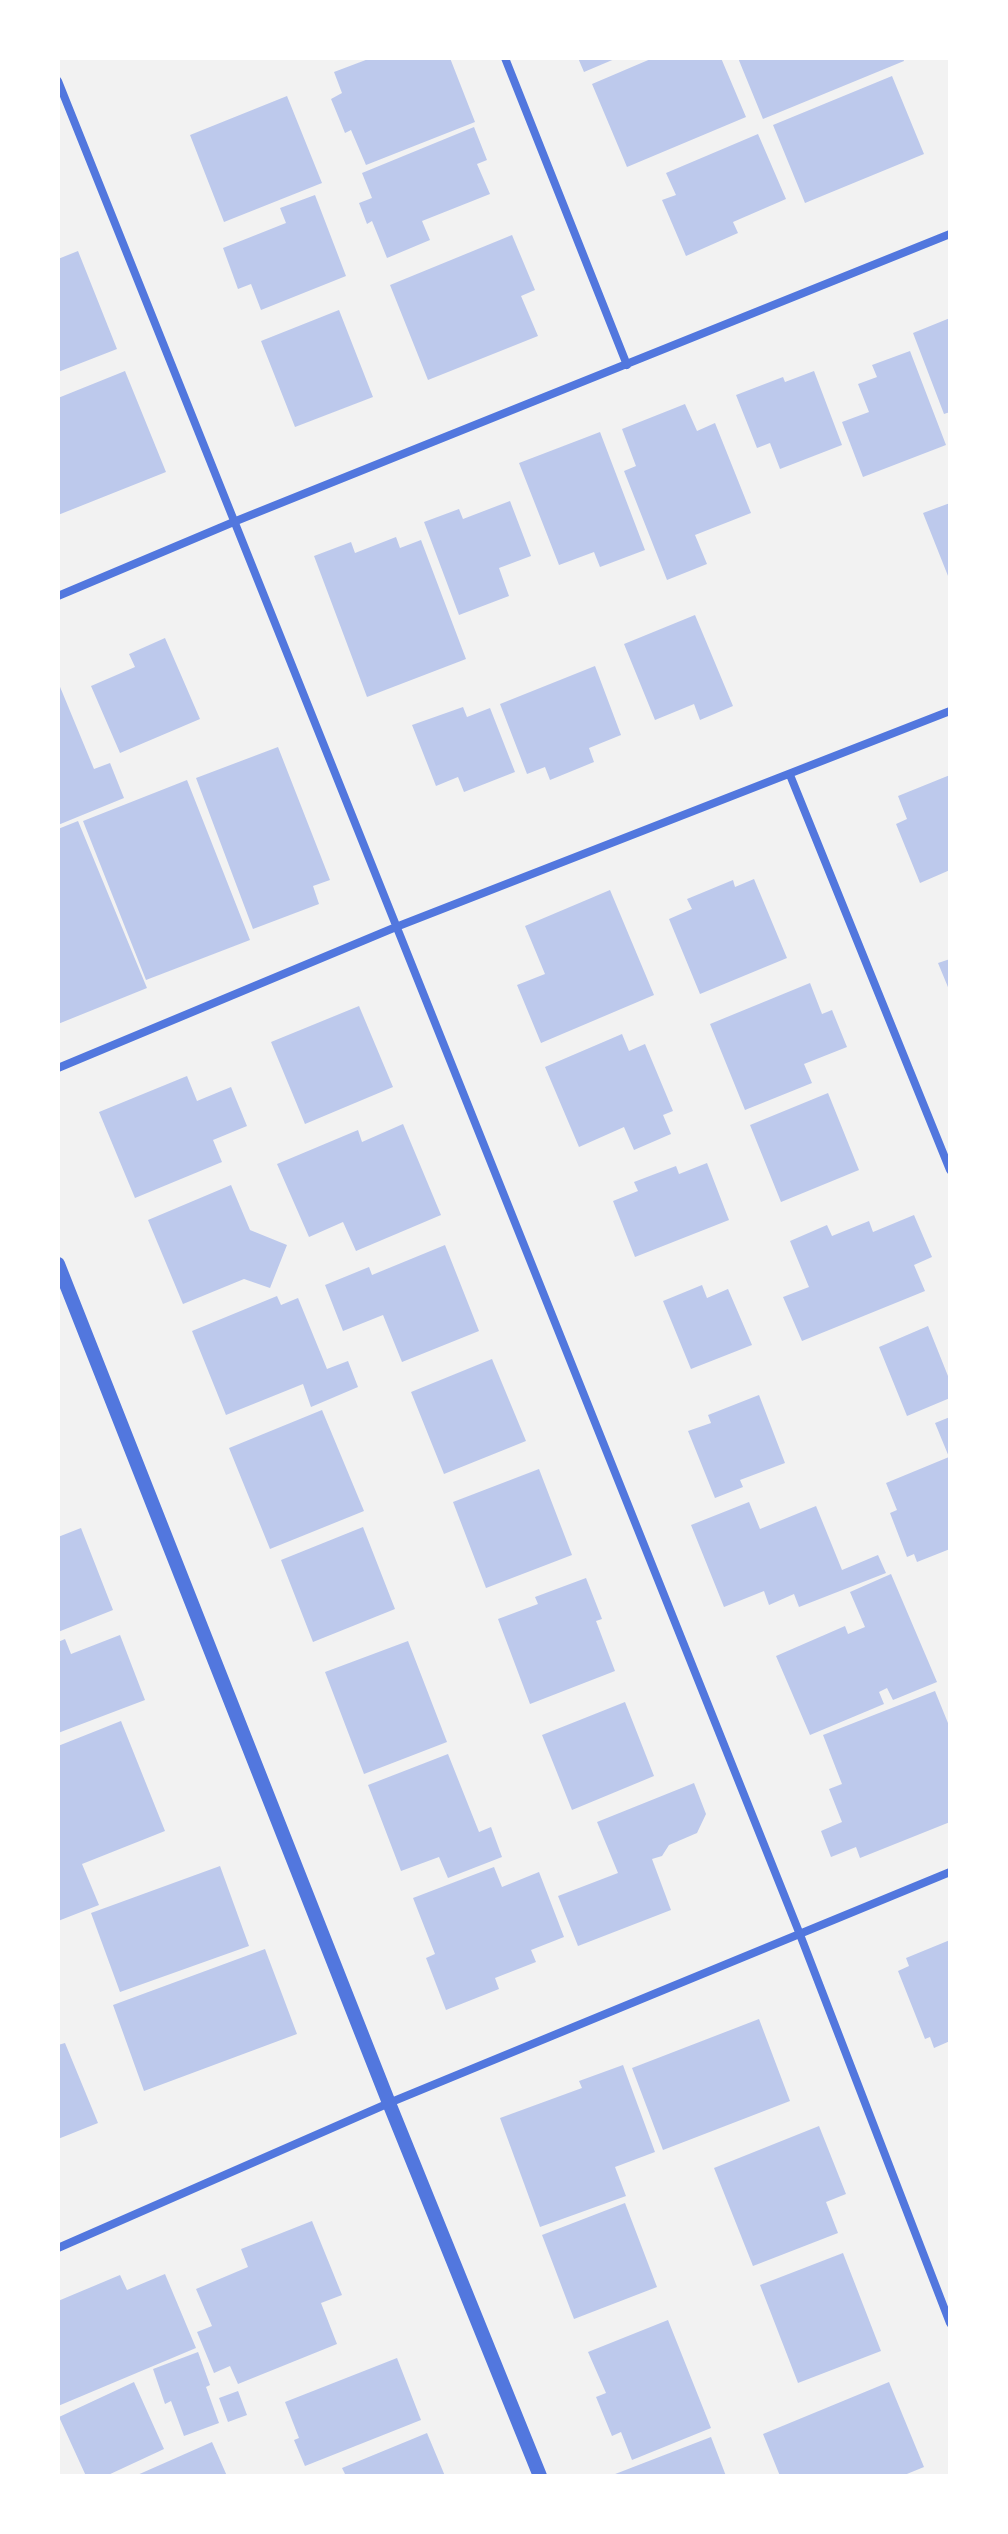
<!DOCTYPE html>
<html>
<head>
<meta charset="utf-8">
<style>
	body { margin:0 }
	#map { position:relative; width:1008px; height:2534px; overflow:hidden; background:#f2f2f2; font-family:Raleway,sans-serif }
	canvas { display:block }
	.frame { position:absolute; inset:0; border:60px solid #fff; pointer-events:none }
</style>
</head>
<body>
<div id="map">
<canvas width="1008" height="2534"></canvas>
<div class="frame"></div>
</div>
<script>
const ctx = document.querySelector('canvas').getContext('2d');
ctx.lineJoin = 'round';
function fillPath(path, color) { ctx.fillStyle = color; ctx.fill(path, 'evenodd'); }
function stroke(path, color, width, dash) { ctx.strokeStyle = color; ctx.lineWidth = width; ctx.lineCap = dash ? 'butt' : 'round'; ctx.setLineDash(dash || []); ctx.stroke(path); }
const building = new Path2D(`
	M371,58h79l25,64 -109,43 -15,-35 -6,3 -14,-34 11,-6 -8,-21z
	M578,58h39l-33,14z
	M653,58h68l25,59 -119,50 -35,-83z
	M738,58h165l1,3 -141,58z
	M892,76l32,78 -119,49 -32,-78z
	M287,96l35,87 -98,39 -34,-87z
	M474,127l13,33 -10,4 13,30 -68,27 8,19 -43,18 -15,-37 -5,3 -8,-21 13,-5 -10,-25z
	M758,134l28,65 -53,23 5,11 -52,23 -24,-56 14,-5 -10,-22z
	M315,195l31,81 -85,34 -10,-26 -13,5 -15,-41 63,-25 -6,-15z
	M512,235l23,55 -14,6 17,40 -110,44 -38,-95z
	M78,251l39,98 -59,23v-113z
	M339,310l34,87 -78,30 -34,-86z
	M950,318v94l-6,2 -31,-81z
	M910,351l36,94 -83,32 -21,-55 27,-10 -11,-28 19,-7 -5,-12z
	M125,371l41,101 -108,43v-117z
	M814,371l28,74 -62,24 -10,-26 -13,5 -21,-53 47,-18 2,5z
	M685,404l12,27 18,-8 36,90 -56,22 12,29 -40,16 -43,-109 12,-5 -14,-37z
	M600,432l45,118 -45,17 -6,-15 -35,13 -40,-102z
	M510,501l21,55 -32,12 10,28 -50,19 -35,-93 35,-13 4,10z
	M950,503v78l-27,-68z
	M396,537l4,11 21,-8 45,119 -99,38 -53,-141 37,-14 4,11z
	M695,615l38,91 -33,14 -6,-16 -39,16 -31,-76z
	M165,638l35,81 -80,34 -29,-67 44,-19 -6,-13z
	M595,666l26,69 -32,13 5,14 -44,18 -5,-13 -18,7 -27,-70z
	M58,682l36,87 16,-6 14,35 -66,27z
	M463,707l4,10 23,-9 25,64 -51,20 -6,-15 -22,9 -24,-61z
	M278,747l52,133 -17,6 6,18 -66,25 -57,-151z
	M950,775v95l-30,13 -24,-59 11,-5 -9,-23z
	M187,780l63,160 -104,40 -63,-159z
	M78,821l69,167 -89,36v-195z
	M754,879l33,79 -87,36 -31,-75 23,-10 -5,-10 46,-19 2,7z
	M610,890l44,105 -113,48 -24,-58 28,-11 -20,-48z
	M950,959v33l-12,-29z
	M810,983l12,31 10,-4 15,37 -43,17 8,19 -67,27 -35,-86z
	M359,1006l34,81 -88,37 -34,-82z
	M622,1034l7,17 16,-7 28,67 -10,4 8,19 -37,16 -10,-23 -45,20 -34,-80z
	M187,1076l10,25 34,-14 16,39 -34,14 9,22 -87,36 -36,-86z
	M828,1093l31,77 -78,32 -31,-77z
	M403,1124l38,91 -85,36 -13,-29 -34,15 -32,-73 81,-34 4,12z
	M707,1163l22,57 -94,37 -22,-56 25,-10 -4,-9 42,-16 3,8z
	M231,1185l19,45 37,15 -17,43 -26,-9 -61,25 -35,-84z
	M914,1215l18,42 -18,8 11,26 -123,50 -19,-44 26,-10 -19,-46 37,-16 5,11 37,-15 4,11z
	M445,1245l34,86 -77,31 -19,-47 -40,16 -18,-46 44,-18 3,8z
	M702,1285l5,13 21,-9 24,56 -61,24 -28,-68z
	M277,1296l4,9 17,-7 29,71 21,-8 10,26 -47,20 -8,-23 -77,31 -34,-84z
	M928,1326l22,55v17l-43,18 -28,-69z
	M492,1359l34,82 -82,33 -33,-82z
	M759,1395l26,68 -45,17 3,7 -28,11 -27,-67 23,-8 -3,-8z
	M322,1410l42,101 -94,38 -41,-101z
	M950,1417v132l-33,13 -3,-8 -7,3 -17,-44 7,-3 -11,-27 63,-26 -14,-34z
	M539,1469l33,86 -86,33 -33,-86z
	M749,1502l11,27 56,-23 26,64 36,-15 8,18 -87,34 -5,-13 -25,11 -5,-14 -40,16 -33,-82z
	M363,1527l32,82 -82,33 -32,-82z
	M81,1528l32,82 -55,22v-95z
	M891,1574l46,108 -44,18 -6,-12 -8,4 5,12 -74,31 -34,-79 69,-30 3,8 17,-7 -15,-35z
	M586,1578l16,41 -6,2 19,50 -85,33 -32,-85 40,-15 -3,-7z
	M120,1635l25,65 -87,33v-91l7,-3 6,15z
	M408,1641l39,101 -83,32 -39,-102z
	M935,1691l15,37v94l-90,36 -4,-11 -25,10 -10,-26 21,-9 -13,-33 13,-5 -19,-49z
	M625,1702l29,74 -82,34 -30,-75z
	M121,1721l44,110 -83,33 17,41 -41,16v-175z
	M448,1754l31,78 12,-5 11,30 -54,21 -9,-21 -38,14 -33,-86z
	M694,1783l12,31 -9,19 -28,12 -7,11 -10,3 19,51 -93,36 -20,-50 60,-23 -21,-51z
	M220,1866l29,80 -129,46 -29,-79z
	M494,1867l8,20 37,-15 25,65 -33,13 5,12 -41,16 4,11 -53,21 -20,-52 9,-4 -22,-56z
	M950,1940v101l-16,7 -4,-11 -5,2 -27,-68 11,-5 -3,-8z
	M265,1949l32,85 -153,57 -31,-86z
	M759,2019l31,82 -127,49 -31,-82z
	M65,2043l33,80 -40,16v-94z
	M623,2065l32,87 -40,15 11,29 -86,31 -40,-109 82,-30 -3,-7z
	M819,2126l27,68 -20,8 12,31 -85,33 -39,-98z
	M625,2203l32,84 -83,32 -32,-84z
	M312,2221l30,74 -21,8 16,41 -99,40 -8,-18 -16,7 -17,-41 15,-6 -16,-37 52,-22 -7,-18z
	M843,2253l38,98 -83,32 -38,-98z
	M165,2274l31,74 -138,58v-105l62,-26 7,15z
	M668,2320l43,108 -79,32 -11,-28 -9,4 -16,-39 10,-4 -18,-41z
	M198,2352l12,33 -4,2 13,36 -35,13 -13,-35 -6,3 -12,-35z
	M397,2358l24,62 -116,46 -11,-26 5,-2 -14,-36z
	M134,2382l30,67 -58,27h-20l-27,-59z
	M889,2382l35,85 -22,9h-122l-17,-42z
	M238,2391l9,24 -19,7 -9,-24z
	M427,2433l18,43h-99l-4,-8z
	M711,2437l15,39h-116z
	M212,2442l15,34h-92z`);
const minor = new Path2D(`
	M505,58l122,307
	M58,81l741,1851 151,391
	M58,596l178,-75 714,-287
	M790,775l160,395
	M58,1068l338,-141 554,-216
	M58,2248l331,-145 561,-231`);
const tertiary = new Path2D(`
	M58,1264l331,839 151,373`);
fillPath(building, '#bdc9ec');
stroke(minor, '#5277de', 8);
stroke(tertiary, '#5277de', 14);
</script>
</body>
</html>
